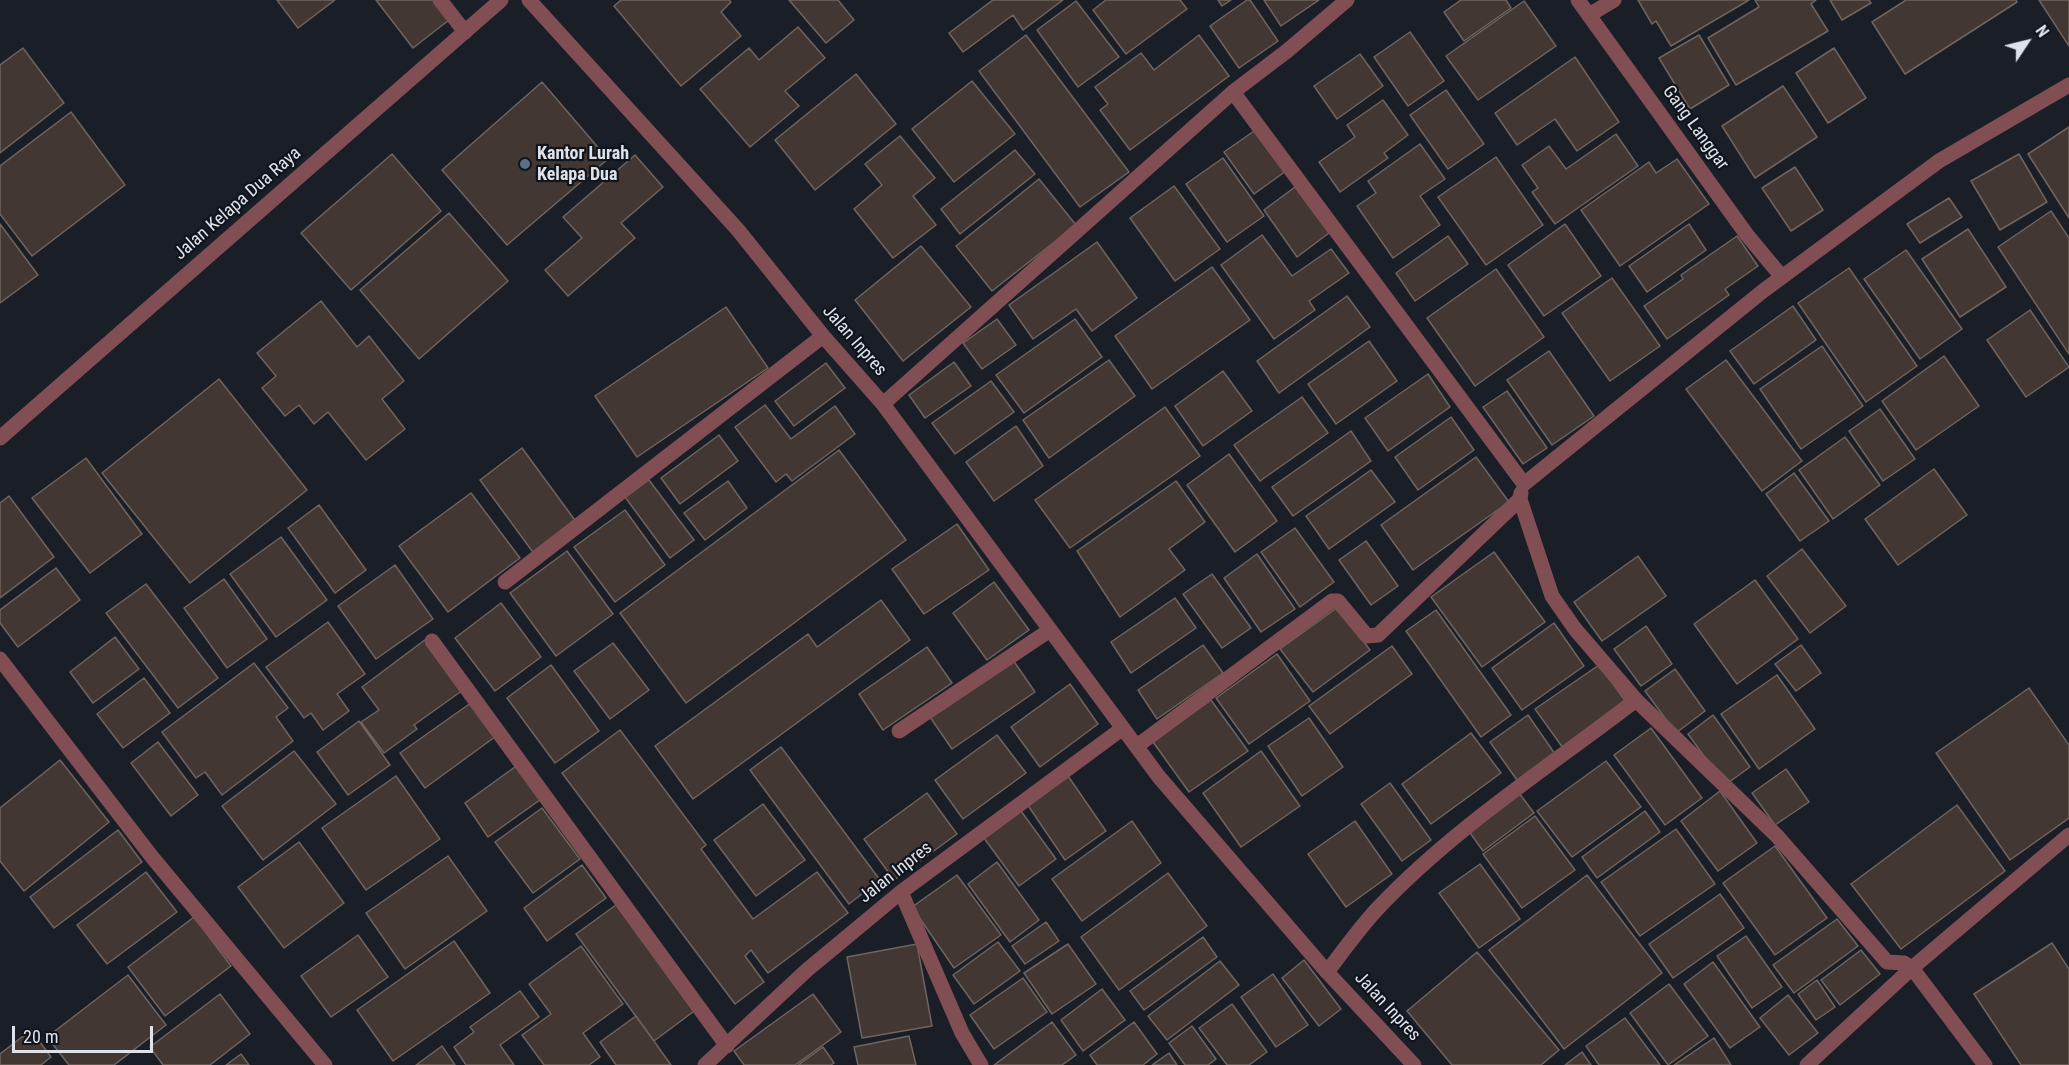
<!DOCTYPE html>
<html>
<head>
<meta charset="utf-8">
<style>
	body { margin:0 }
	#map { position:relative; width:2069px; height:1065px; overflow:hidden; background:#191e27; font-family:"Roboto Condensed",sans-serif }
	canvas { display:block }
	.north { position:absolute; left:1997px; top:12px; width:60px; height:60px; -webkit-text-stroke:4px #10151d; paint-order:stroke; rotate:55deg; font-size:16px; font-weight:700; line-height:24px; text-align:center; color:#dfe3e9 }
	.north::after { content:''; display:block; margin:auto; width:21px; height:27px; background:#dfe3e9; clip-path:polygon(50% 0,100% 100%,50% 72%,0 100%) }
	.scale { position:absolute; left:12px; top:1026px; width:141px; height:27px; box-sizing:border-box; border:3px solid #dfe3e9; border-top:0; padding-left:8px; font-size:18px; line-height:21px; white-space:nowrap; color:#dfe3e9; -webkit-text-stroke:4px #10151d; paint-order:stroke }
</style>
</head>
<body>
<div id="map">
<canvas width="2069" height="1065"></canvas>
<div class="north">N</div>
<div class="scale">20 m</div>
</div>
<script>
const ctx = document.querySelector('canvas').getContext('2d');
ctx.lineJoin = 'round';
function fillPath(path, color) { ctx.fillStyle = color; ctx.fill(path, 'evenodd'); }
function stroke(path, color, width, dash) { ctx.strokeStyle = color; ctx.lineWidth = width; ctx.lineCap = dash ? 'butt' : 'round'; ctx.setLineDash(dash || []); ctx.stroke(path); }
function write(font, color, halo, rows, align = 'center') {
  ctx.font = font + ' "Roboto Condensed",sans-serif'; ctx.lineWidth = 4.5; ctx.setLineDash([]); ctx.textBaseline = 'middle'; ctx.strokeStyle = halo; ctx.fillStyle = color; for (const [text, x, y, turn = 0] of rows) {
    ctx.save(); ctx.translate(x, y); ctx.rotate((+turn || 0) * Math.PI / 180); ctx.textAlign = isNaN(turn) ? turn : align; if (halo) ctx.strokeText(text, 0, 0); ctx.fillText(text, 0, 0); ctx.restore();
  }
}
const building = new Path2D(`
	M277,0h58l-37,28z
	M376,0h57l16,20 -36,28z
	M621,0h108l2,2 -10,10 20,24 -60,50 -67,-80z
	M789,0h49l16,20 -28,23z
	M993,0h70l-40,30 -10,-15 -50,37 -14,-19z
	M1106,0h74l7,9 -61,45 -33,-44z
	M1218,0h13l-9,6z
	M1247,0h3l28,41 -39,27 -29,-42z
	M1264,0h55l-38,26z
	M1461,0h45l5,8 -47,33 -20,-29z
	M1638,0h111l-78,46 -15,-25 -4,3z
	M1755,0h61l-5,4 17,27 -92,54 -28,-47 51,-31z
	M1830,0h39l2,3 -29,17z
	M1906,0h110l1,2 -112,72 -33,-52z
	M2039,0h30v46z
	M1076,1l43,56 -41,30 -41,-57z
	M1524,1l32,45 -78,54 -32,-44z
	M798,27l27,31 -40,33 14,15 -49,41 -50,-58 49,-41 10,12z
	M1410,32l34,49 -36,25 -34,-49z
	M1026,35l103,137 -49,35 -101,-136z
	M1199,35l30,41 -99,74 -30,-40 8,-6 -13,-17 46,-34 13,17z
	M1699,35l30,50 -39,24 -31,-51z
	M23,48l41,55 -64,50v-88z
	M1834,48l32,50 -38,25 -32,-50z
	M1360,54l23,32 -46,33 -23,-33z
	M1575,57l44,65 -42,29 -22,-32 -38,26 -22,-32z
	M856,74l40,50 -81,66 -40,-50z
	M972,81l43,53 -61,48 -42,-53z
	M542,82l66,77 -101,86 -65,-75z
	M1783,86l34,51 -62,41 -33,-52z
	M1446,90l38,54 -36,25 -38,-54z
	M1383,100l25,35 -24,18 4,5 -48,34 -21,-30 36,-25 -8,-12z
	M71,112l54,73 -93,71 -32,-42v-48z
	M2069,127v91l-41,-64z
	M1257,129l29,42 -32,23 -30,-42z
	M1616,134l22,32 -83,58 -23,-32 6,-4 -16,-23 27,-19 17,23z
	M900,136l35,42 -22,18 23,29 -43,33 -39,-49 28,-24 -17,-21z
	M1420,144l25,35 -25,17 20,29 -47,33 -36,-52 19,-13 -8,-12z
	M1015,150l20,24 -75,60 -19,-25z
	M392,154l49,57 -90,79 -50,-57z
	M2019,154l28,48 -47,28 -29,-49z
	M635,155l28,32 -42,36 14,15 -67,58 -23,-26 37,-32 -19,-21z
	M1496,157l47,68 -57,40 -48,-68z
	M1223,158l41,58 -37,26 -41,-58z
	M1677,159l32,45 -89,62 -39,-56 68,-48 7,11z
	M1795,167l28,43 -32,21 -29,-43z
	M1039,179l37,46 -84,66 -36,-45z
	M1174,186l46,63 -45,32 -45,-63z
	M1295,187l34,46 -32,24 -33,-47z
	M1949,198l13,19 -42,26 -13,-19z
	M2051,211l18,27v116l-71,-107z
	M449,213l59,68 -89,78 -59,-69z
	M0,224l38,51 -38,28z
	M1565,224l36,52 -57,40 -36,-51z
	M1689,224l17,26 -59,42 -18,-26z
	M1968,229l38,58 -46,30 -38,-58z
	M1262,235l30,41 39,-27 18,24 -40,28 6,9 -41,29 -53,-74z
	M1448,236l20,28 -53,37 -19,-28z
	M1737,236l21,30 -33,23 4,6 -62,44 -23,-33 39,-27 -2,-4z
	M1097,242l40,56 -45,33 -16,-22 -43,30 -24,-34z
	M921,246l50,61 -68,54 -48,-61z
	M1906,250l56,79 -42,30 -56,-80z
	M1212,267l38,53 -98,69 -37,-53z
	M1849,268l68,98 -51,36 -68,-99z
	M1496,269l48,68 -69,49 -48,-68z
	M1612,278l48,68 -50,35 -48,-68z
	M1347,296l23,31 -91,66 -22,-32z
	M321,301l36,46 12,-11 35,45 -22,18 23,30 -39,31 -38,-48 -14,12 -15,-19 -14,11 -23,-28 14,-12 -19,-23z
	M1793,306l23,34 -62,44 -24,-33z
	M726,307l42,61 -131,89 -42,-61z
	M2030,310l39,57 -43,30 -39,-57z
	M997,319l19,26 -34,24 -19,-26z
	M1075,319l27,38 -78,56 -28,-38z
	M1369,341l28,40 -61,43 -28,-40z
	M1822,346l41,60 -62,43 -41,-60z
	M1549,351l45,65 -42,29 -45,-65z
	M1944,356l35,50 -63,44 -34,-49z
	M1109,360l26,36 -86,62 -26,-38z
	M1726,360l76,101 -40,30 -76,-102z
	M954,362l17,24 -46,32 -16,-23z
	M826,363l19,25 -51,38 -19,-25z
	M1223,371l29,40 -49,35 -28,-40z
	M1428,374l22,33 -62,44 -23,-33z
	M219,379l88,111 -117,93 -88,-110z
	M991,381l23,31 -59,42 -23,-31z
	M1507,391l40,57 -24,16 -40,-57z
	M1302,397l26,36 -68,48 -26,-36z
	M765,405l26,34 44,-33 20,28 -63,47 -6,-7 -10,8 -41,-55z
	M1165,407l35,49 -130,92 -35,-48z
	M1880,409l35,50 -32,22 -34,-50z
	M1451,417l23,33 -56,40 -23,-33z
	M1016,426l27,40 -49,35 -28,-39z
	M1351,431l20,30 -78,55 -21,-29z
	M719,435l19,26 -58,43 -19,-26z
	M1845,437l35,48 -47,34 -34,-49z
	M522,448l55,75 -42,32 -55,-75z
	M839,450l67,90 -220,163 -66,-90z
	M1229,454l48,67 -42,31 -48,-67z
	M1476,457l33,45 -96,68 -32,-45z
	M86,458l56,76 -52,39 -58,-75z
	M1934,469l33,46 -69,50 -33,-46z
	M1371,470l24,32 -66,47 -23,-33z
	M1794,473l35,48 -29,20 -34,-47z
	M649,480l45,60 -24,18 -45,-61z
	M728,481l19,27 -42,32 -21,-27z
	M1176,481l29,41 -36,27 16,21 -65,47 -43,-66z
	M471,493l49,65 -72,54 -49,-66z
	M9,496l45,61 -54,41v-95z
	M319,505l47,65 -31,23 -47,-65z
	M625,510l40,55 -50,37 -41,-55z
	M957,524l32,46 -65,44 -32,-45z
	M1295,528l39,54 -34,25 -39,-55z
	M281,537l46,63 -51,37 -46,-63z
	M1366,541l32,45 -27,19 -32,-45z
	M1802,549l44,57 -36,27 -43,-57z
	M567,551l46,63 -57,42 -46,-63z
	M1494,552l51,70 -63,45 -51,-70z
	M1257,554l38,55 -34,23 -37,-54z
	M1638,556l28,40 -64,45 -28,-39z
	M395,565l38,54 -57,40 -38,-53z
	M56,568l24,32 -62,47 -18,-24v-13z
	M1212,574l39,54 -29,20 -39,-54z
	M224,579l43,60 -40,29 -43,-60z
	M1755,580l43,59 -61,45 -43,-60z
	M994,582l35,48 -42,30 -34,-47z
	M146,584l72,94 -40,30 -72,-95z
	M1175,598l21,30 -65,45 -20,-31z
	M881,600l29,40 -217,159 -38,-53 153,-112 9,13z
	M501,603l40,54 -46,34 -40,-53z
	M1338,607l32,43 -57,42 -33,-43z
	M1436,610l75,105 -30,22 -75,-106z
	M328,622l37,52 -28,20 12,17 -26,19 -12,-17 -7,5 -38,-51z
	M1554,623l30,43 -62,44 -30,-42z
	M1646,626l26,38 -31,22 -27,-37z
	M115,637l24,32 -46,34 -23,-31z
	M426,639l37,51 -49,35 3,4 -33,24 -23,-31 18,-12 -17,-23z
	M613,643l36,47 -39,29 -36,-48z
	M1203,645l20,28 -66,46 -19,-29z
	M1801,645l20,28 -25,18 -21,-27z
	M1392,646l20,28 -82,60 -21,-28z
	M927,647l25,36 -69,47 -24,-36z
	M1277,654l33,47 -61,43 -33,-46z
	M1013,660l22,32 -83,57 -22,-32z
	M254,663l34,45 -12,9 17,24 -71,54 -17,-23 -9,6 -34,-46z
	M551,665l48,66 -44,32 -48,-65z
	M1599,665l28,38 -64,45 -28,-39z
	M1675,669l30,42 -29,22 -31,-42z
	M1777,675l38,54 -56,40 -38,-55z
	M144,678l26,35 -47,35 -26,-34z
	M1070,684l28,40 -58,43 -29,-40z
	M2029,688l40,57v73l-59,42 -74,-107z
	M475,700l24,34 -74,54 -25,-35z
	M1211,700l37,51 -59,41 -36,-50z
	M1528,715l27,39 -38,26 -27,-38z
	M1713,715l37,52 -25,18 -37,-51z
	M1309,718l34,49 -41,29 -34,-50z
	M359,721l31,44 -42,30 -31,-43z
	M1651,728l51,70 -37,27 -51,-70z
	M620,730l86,115 -5,4 52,70 64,-47 31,41 -80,60 -17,-23 -6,6 19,26 -29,22 -173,-231z
	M1471,733l30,40 -70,51 -29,-40z
	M997,735l29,38 -63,46 -28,-39z
	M158,742l40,53 -27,21 -40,-53z
	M781,747l99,133 -31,24 -99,-134z
	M294,751l42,53 -73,56 -41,-54z
	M1261,751l39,55 -59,41 -38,-54z
	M60,760l49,62 -85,69 -24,-30v-53z
	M1606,761l35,46 -69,50 -35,-46z
	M519,764l25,33 -56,40 -23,-34z
	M1786,769l23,33 -34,23 -23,-32z
	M396,776l44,63 -74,51 -44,-62z
	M1068,776l38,55 -41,29 -38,-56z
	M1390,783l41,57 -29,21 -41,-57z
	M1720,791l37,52 -39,28 -37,-50z
	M927,793l30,41 -63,46 -30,-41z
	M1519,793l15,20 -51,38 -15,-21z
	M763,804l42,56 -49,36 -42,-56z
	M1957,805l48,66 -104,78 -50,-65z
	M542,808l38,51 -47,34 -38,-51z
	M1021,811l35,48 -37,27 -35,-48z
	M1645,811l15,21 -63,46 -15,-21z
	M1535,816l40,54 -53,38 -39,-54z
	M1132,821l29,42 -79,58 -30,-42z
	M1355,821l37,53 -46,33 -38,-53z
	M1676,829l39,55 -75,52 -39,-54z
	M118,830l24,32 -88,66 -24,-31z
	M299,842l45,61 -60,45 -46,-61z
	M1775,846l52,72 -52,37 -52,-72z
	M448,856l39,55 -82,58 -39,-56z
	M997,862l42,58 -29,22 -42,-58z
	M1480,864l40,55 -41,29 -40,-55z
	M582,865l24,33 -59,43 -23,-33z
	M146,872l31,40 -70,52 -30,-39z
	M1168,873l39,53 -88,64 -38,-53z
	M957,875l44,60 -47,33 -42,-61z
	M1587,875l75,98 -98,76 -75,-99z
	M1720,894l24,34 -71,50 -24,-34z
	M620,902l77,107 -43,32 -78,-107z
	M194,917l37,49 -66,50 -37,-49z
	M1837,919l21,27 -64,47 -21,-28z
	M1046,922l13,19 -34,23 -13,-18z
	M358,935l30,42 -57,40 -30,-41z
	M1746,936l36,51 -30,21 -35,-52z
	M1203,937l14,20 -73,53 -14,-19z
	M454,941l36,52 -97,68 -36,-51z
	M998,942l22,29 -46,33 -21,-29z
	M2052,943l17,26v96h-48l-47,-71z
	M917,944l15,82 -70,12 -15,-81z
	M1068,944l28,40 -44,30 -28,-41z
	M581,946l42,58 -40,29 17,24 -11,8h-45l-22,-30 29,-21 -22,-30z
	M1861,950l19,24 -40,31 -19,-25z
	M1477,952l82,98 -18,15h-89l-45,-54z
	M1304,960l37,49 -22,17 -37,-48z
	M1220,961l19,24 -72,55 -19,-24z
	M1713,962l47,65 -30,21 -46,-64z
	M1273,974l35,51 -32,22 -35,-50z
	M128,975l38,50 -52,40h-45l-22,-28z
	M1023,978l24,34 -53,37 -24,-34z
	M1817,980l18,27 -19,13 -18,-26z
	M1669,984l39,52 -40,29 -38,-52z
	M1102,989l23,31 -42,31 -22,-31z
	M520,991l19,26 -39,28 14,20h-48l-12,-18 20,-15 -4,-5z
	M220,994l30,40 -40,31h-47l-13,-18z
	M813,994l28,38 -46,33h-51l-10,-14z
	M1788,995l30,38 -29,22 -29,-37z
	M1232,1004l35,48 -18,13h-22l-28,-37z
	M636,1016l35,49h-55l-16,-23z
	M1625,1018l35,47h-61l-13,-19z
	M1052,1022l24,33 -14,10h-68z
	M1134,1022l23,32 -14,11h-46l-7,-10z
	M1192,1026l24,33 -8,6h-23l-16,-22z
	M31,1030l20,27 -10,8h-41v-11z
	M909,1036l7,29h-58l-4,-18z
	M1714,1038l17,27h-57z
	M442,1046l13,19h-39z
	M823,1047l11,16 -3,2h-33z
	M1582,1052l9,13h-26z
	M1169,1053l8,12h-25z
	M241,1054l8,11h-23z`);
const service = new Path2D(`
	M899,731l151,-101`);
const minor = new Path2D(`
	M440,0l25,32
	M529,0l209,230 85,106 60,68 276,373 168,195 87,93
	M1578,0l169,235 35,42
	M1589,15l25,-15
	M1233,92l54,-41 60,-51
	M883,404l350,-312 291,392 239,-193 176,-130 130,-76
	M1520,499l32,97 23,33 61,71 141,136 110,126 17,1 8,5 73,97
	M505,582l318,-246
	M432,641l295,405
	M0,659l152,198 173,208
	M1137,746l195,-145h6l29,35 11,-1 142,-136 1,-6
	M901,892l61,141 19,32
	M1327,972c17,-22 33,-45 52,-65 76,-80 170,-140 257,-207
	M705,1065l102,-95 94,-78 222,-164
	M1807,1065l105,-97 157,-133`);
const tertiary = new Path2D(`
	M0,438l501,-438`);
const markers = [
	[525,164,6,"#5c6f8a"]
];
const streetNames = [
	["Gang Langgar",1695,128,54],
	["Jalan Kelapa Dua Raya",238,204,-41],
	["Jalan Inpres",854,341,49],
	["Jalan Inpres",896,873,-38],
	["Jalan Inpres",1387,1007,47]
];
const poiNames = [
	["Kantor Lurah",537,154],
	["Kelapa Dua",537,175]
];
fillPath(building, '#423732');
stroke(building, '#70645e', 1.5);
stroke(service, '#814f53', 15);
stroke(minor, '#814f53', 15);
stroke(tertiary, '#814f53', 15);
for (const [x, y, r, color] of markers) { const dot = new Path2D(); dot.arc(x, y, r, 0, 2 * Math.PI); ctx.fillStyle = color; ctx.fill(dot); stroke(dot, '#10151d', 2); }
write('18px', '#dfe3e9', '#10151d', streetNames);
write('bold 18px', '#dfe3e9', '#10151d', poiNames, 'left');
</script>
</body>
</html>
